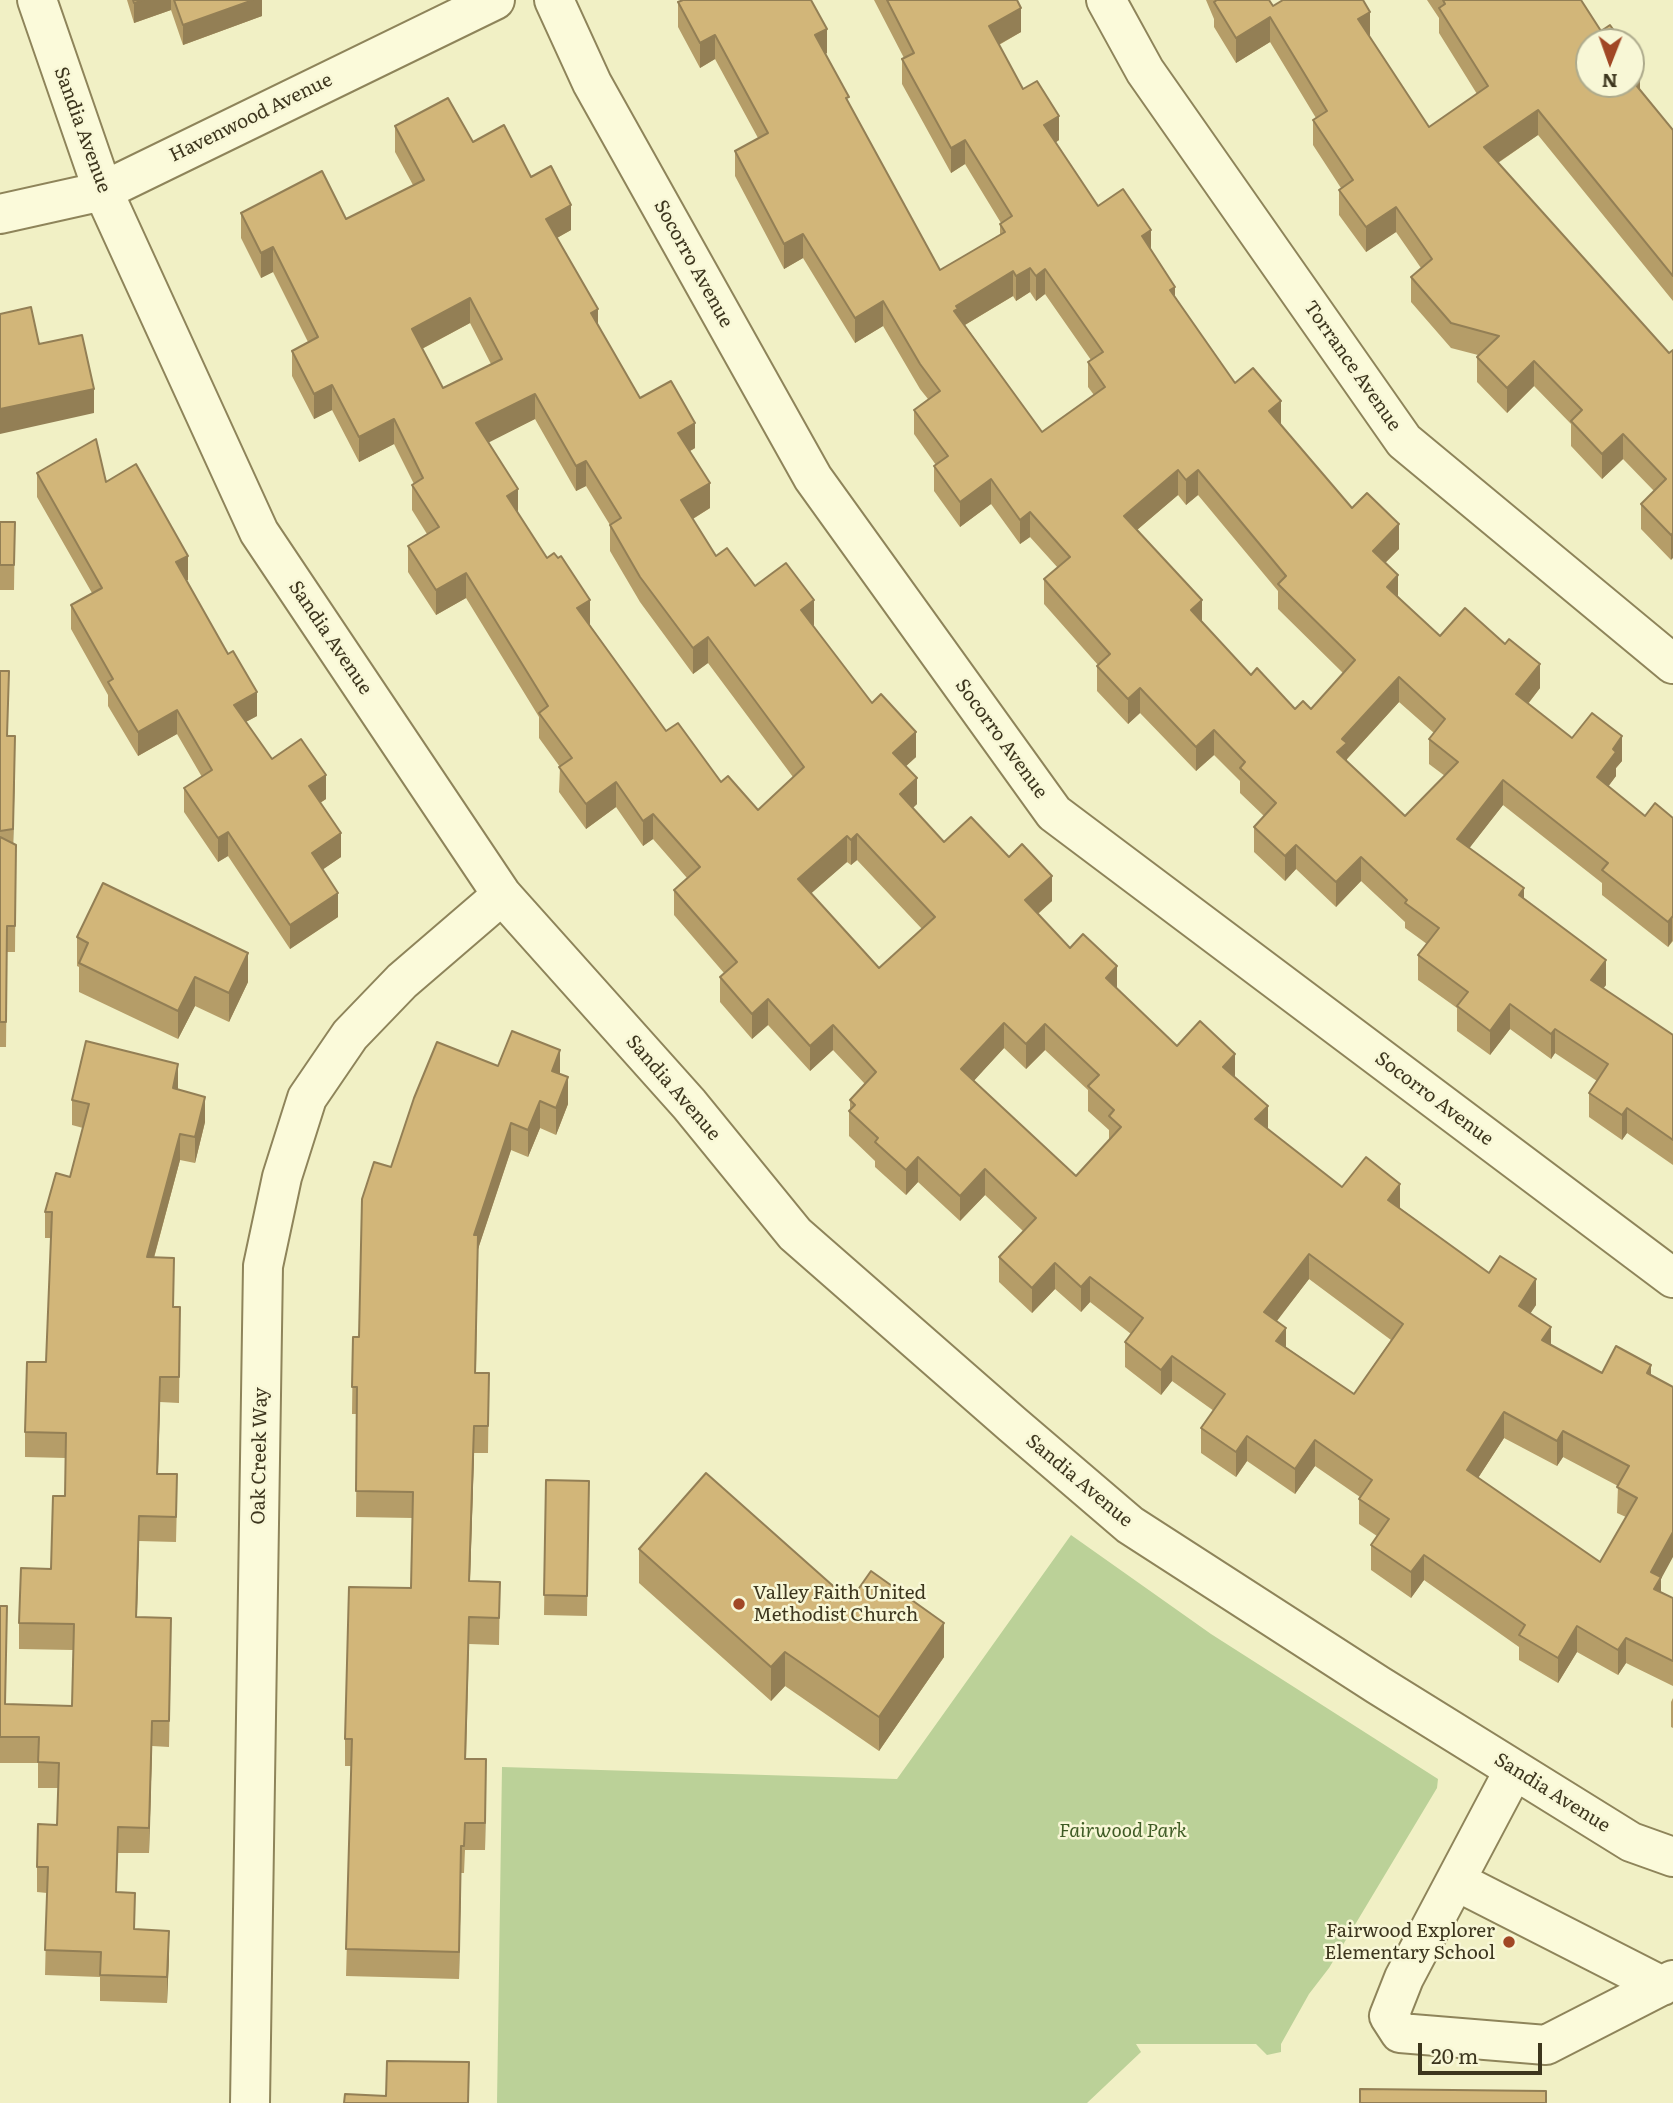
<!DOCTYPE html>
<html>
<head>
<meta charset="utf-8">
<style>
	body { margin:0 }
	#map { position:relative; width:1673px; height:2103px; overflow:hidden; background:#f1f0c5; font-family:Literata,serif }
	canvas { display:block }
	.north { position:absolute; left:1575px; top:28px; width:70px; height:70px; box-sizing:border-box; background:#f8f7d6; border:2px solid #adaa8c; border-radius:50%; rotate:181deg; font-size:19px; font-weight:700; line-height:28px; text-align:center; color:#3d361e }
	.north::after { content:''; display:block; margin:auto; width:24px; height:32px; background:#a14725; clip-path:polygon(50% 0,100% 100%,50% 72%,0 100%) }
	.scale { position:absolute; left:1418px; top:2043px; width:124px; height:32px; box-sizing:border-box; border:4px solid #3d361e; border-top:0; padding-left:9px; font-size:21px; line-height:24px; white-space:nowrap; color:#3d361e; -webkit-text-stroke:5px #f8f7d6; paint-order:stroke }
</style>
</head>
<body>
<div id="map">
<canvas width="1673" height="2103"></canvas>
<div class="north">N</div>
<div class="scale">20 m</div>
</div>
<script>
const ctx = document.querySelector('canvas').getContext('2d');
ctx.lineJoin = 'round';
function fillPath(path, color) { ctx.fillStyle = color; ctx.fill(path, 'evenodd'); }
function stroke(path, color, width, dash) { ctx.strokeStyle = color; ctx.lineWidth = width; ctx.lineCap = dash ? 'butt' : 'round'; ctx.setLineDash(dash || []); ctx.stroke(path); }
function write(font, color, halo, rows, align = 'center') {
  ctx.font = font + ' Literata,serif'; ctx.lineWidth = 5; ctx.setLineDash([]); ctx.textBaseline = 'middle'; ctx.strokeStyle = halo; ctx.fillStyle = color; for (const [text, x, y, turn = 0] of rows) {
    ctx.save(); ctx.translate(x, y); ctx.rotate((+turn || 0) * Math.PI / 180); ctx.textAlign = isNaN(turn) ? turn : align; if (halo) ctx.strokeText(text, 0, 0); ctx.fillText(text, 0, 0); ctx.restore();
  }
}
const green = new Path2D(`
	M1071,1535l140,99 227,145 -1,9 -108,180 -20,26 -28,50v8l-14,3 -11,-11h-120l5,8 -54,51h-590l5,-336 395,12z`);
const minor = new Path2D(`
	M37,0l66,191 156,341 243,363 187,209 106,130 217,190 118,101 248,160 253,157 42,15
	M554,0l38,83 221,395 241,335 619,465
	M1106,0l39,71 259,370 269,223
	M0,214l103,-23 392,-191
	M1514,1770l-110,208 -15,38 11,17 146,12 127,-65
	M1456,1881l206,105
	M250,2103l13,-837 19,-89 25,-79 43,-63 52,-54 100,-86`);
const wall = new Path2D(`
	M127,0h135v16l-79,29 -12,-35 -37,13z
	M874,0h143l4,32 -22,13 24,44 36,51 -4,3 43,63 53,45 24,46 60,86 46,42 71,83 47,41 -14,14 13,35 42,38 100,52 -12,16 44,34 50,23 -6,7v8l-8,10 37,30 28,2v123l-5,6 -66,-52v-12l-99,-78 -34,43 55,51 82,86 -3,3 70,47v130l-46,-32 -5,7 -33,-23v-24l8,-12 -42,-28 -4,6 -41,-30 -20,26 -33,-24v-23l-39,-28v-25l9,-11 -22,-16v-6l-44,-41 -25,26 -40,-38 -11,12 -31,-29v-25l10,-11 -24,-23v-12l-26,-26 -18,16 -56,-58 -12,11 -31,-33v-25l1,-1 -54,-61v-25l14,-11 -28,-31 -10,7 -29,-40 -31,23 -26,-36v-25l2,-1 -22,-31v-24l14,-11 -8,-10 -37,-63 -28,17 -52,-85 -19,11 -49,-93v-25l23,-13 -43,-79 -15,9 -22,-41v-25l149,51 -2,1 24,49 91,167 60,-35v-11l1,-1 -36,-59 -14,9 -49,-89v-25l2,-1zM1030,292l6,9 9,-7 46,66 -3,2v25l6,8 -52,37 -77,-107 48,-29 3,5zM1178,495l8,10 12,-10 80,96v18l65,64 -32,36h-16l-44,-34 -49,-53 -65,-92zM1399,702l35,31 -5,6v25l16,12 -40,40 -58,-55v-2z
	M1206,0h63l4,6 97,31 59,90 48,-33 -38,-61v-15l-12,-18h154l59,90 33,40v171l-135,-166 -40,28 171,190 4,-3 -2,210 -30,-31v-25l13,-13 -31,-32 -21,20 -31,-33v-22l-37,-38 -27,27 -30,-31v-25l1,-2 -27,-7 -40,-46v-25l10,-9 -25,-36 -30,20 -27,-37v-25l2,-2 -28,-43v-25l3,-2 -46,-76 -34,21 -22,-36v-8z
	M395,126l78,16 58,35 40,53 -14,8 41,88 42,72 55,50 -5,3 20,57 -17,11 23,37 39,30 59,39 -1,1 59,77 44,54 -10,9 11,38 -4,4 31,34 108,59 -14,13 32,34 47,40 60,58 58,32 33,51 74,58 58,21 89,65 47,32 -6,8 21,32 51,28 49,2 10,217 12,6v88l-47,-23 -8,12 -41,-23 -19,31 -39,-23v-13l-95,-67 -13,18 -40,-28v-25l6,-9 -18,-12v-25l1,-2 -45,-31 -20,28 -48,-33 -11,16 -35,-24v-25l13,-17 -42,-30 -11,14 -36,-28v-25l6,-8 -41,-32 -9,10 -26,-23 -23,24 -33,-31v-25l24,-26 -38,-36 -25,26 -42,-39 -12,13 -31,-28v-6l-26,-25v-25l1,-1v-10l15,-16 -32,-34 -23,21 -42,-46 -16,14 -32,-37v-25l4,-4 -50,-58v-25l13,-12 -34,-39 -10,7 -27,-39 -30,22 -27,-37 1,-25 -21,-29v-21l-73,-119 -30,17 -28,-43v-26l19,-12 -15,-24v-25l2,-1 -20,-40 -35,18 -27,-52 -18,9 -22,-43v-25l16,-9 -35,-70 -12,6 -20,-40v-25l105,6 67,-34 -18,-33zM470,323l21,41 -48,24 -21,-39zM535,419l41,72 10,-5 24,39v26l30,51 53,72 15,-11 85,114 -35,33 -37,-28 -55,-51 -76,-106 -72,-112 -30,-71zM857,860l65,69 -43,39 -68,-75 36,-31 4,3zM1004,1048l22,21 19,-19 43,40v21l21,19v10l-33,36 -103,-95zM1309,1279l82,61 -37,54 -68,-47 -10,-26zM1504,1438l53,28 6,-9 55,29 -1,27 9,4 -26,45 -122,-84z
	M37,473l69,9 82,98h-2l71,136 -11,6 26,37 54,40 -6,4 21,54 -18,12 15,48 -48,32 -62,-93 -10,6 -34,-50v-24l18,-11 -25,-43 -39,22 -30,-50v-11l-37,-66v-24l21,-12 -55,-96z
	M0,522h15l-1,68h-14z
	M0,671l8,65 7,25 -2,82 3,2 -1,107h-8l-1,95h-6z
	M77,937l171,45 -19,40 -34,-16 -17,33 -99,-47v-25l-2,-1z
	M560,1074l8,30 -12,31 -16,-7 -12,29 -17,-7 -33,99 -2,124h13l-1,80h-14l-4,128 30,1 -1,63 -30,-1 -3,115 20,27 -1,64h-20l-1,23h-3l-2,106 -113,-3 6,-210h-7v-27l66,-151 2,-70 -57,-1 1,-103h-5l1,-77h6l32,-170z
	M178,1090l27,32 -10,41 -15,-3 -26,98 20,26 -1,23h7l-1,96 -19,-1 -2,72 19,26 -1,42 -37,-1 -2,76 34,26 -2,104 -17,-1 -3,107h-31l-2,39 19,37 34,27 -2,47 -67,-2v-24l-55,-2 2,-82 -10,-1v-25l20,-42 1,-37h-20v-25h-38v-157l5,98 67,2 1,-56 -54,-1v-26l32,-54 14,-73 1,-38 -41,-1v-25l21,-70 5,-124h-6v-26l25,-35 13,-49 -11,-3v-25z
	M546,1480l43,1 -2,135 -43,-1z
	M639,1549l211,52 94,56 -65,94 -94,-65 -14,15 -132,-118z
	M1673,1698v30l-2,-1v-25z`);
const shadedWall = new Path2D(`
	M144,0h27v10l-37,13v-20z
	M253,0h9v16l-79,29v-20z
	M1021,8v24l-32,18v-24z
	M1370,12v25l-12,-18z
	M1270,17v25l-34,21v-25z
	M827,29v24l-12,7v-25z
	M715,35v24l-15,9v-25z
	M1640,67v25l-9,-8v-10z
	M1538,110v25l-54,37v-25z
	M1059,116v24l-15,10v-25z
	M965,140v24l-14,9v-25z
	M571,205v25l-25,14v-25z
	M1396,207v25l-30,20v-25z
	M1151,230v24l-9,-18z
	M803,234v24l-19,11v-25z
	M273,247v25l-12,6v-25z
	M1030,268v24l-14,9v-25z
	M1045,269v25l-9,7v-25z
	M1013,271v25l-55,33 -4,-18 2,-5z
	M1175,287v24l-5,-21z
	M470,298v25l-58,31v-25z
	M883,301v25l-28,17v-25z
	M598,309v26l-7,-22z
	M1534,361v25l-27,27v-25z
	M332,385v25l-18,9v-25z
	M94,389v24l-94,21v-25z
	M535,394v25l-59,30v-26z
	M1281,401v24l-12,-14z
	M394,419v25l-35,18v-25z
	M695,423v25l-17,10v-25z
	M1623,434v25l-21,20v-25z
	M586,461v25l-10,5v-25z
	M1178,470v25l-54,46v-25z
	M1198,470v25l-12,10v-25z
	M991,479v25l-31,23v-25z
	M710,483v25l-29,18v-26z
	M518,489v26l-11,-19z
	M1030,512v25l-10,7v-24z
	M1399,524v25l-26,26v-24z
	M1673,533v25l-2,2v-25z
	M188,556v24l-12,6v-24z
	M466,573v25l-30,17v-25z
	M1398,575v25l-11,-13z
	M590,600v26l-13,-18z
	M814,600v25l-13,10v-25z
	M1202,600v25l-11,-15z
	M708,637v26l-15,11v-26z
	M1540,664v24l-24,31v-25z
	M1399,677v25l-52,57v8l-10,-15 5,-13z
	M1140,688v25l-12,11v-25z
	M257,692v24l-23,12v-23z
	M177,710v24l-39,22v-24z
	M1214,730v25l-18,16v-24z
	M916,732v25l-23,21v-25z
	M15,736v25l-2,94v-26z
	M1622,736v25l-6,7v8l-19,26v-25l16,-28z
	M326,775v24l-17,11v-24z
	M917,778v26l-17,15v-25z
	M1503,780v25l-46,59v-25z
	M616,782v25l-30,22v-25z
	M653,814v25l-10,7v-25z
	M228,832v24l-10,6v-24z
	M341,833v24l-29,20v-24z
	M857,834v26l-6,5v-25z
	M847,836v26l-49,43v-26z
	M1296,845v24l-11,12v-25z
	M1361,857v24l-25,26v-25z
	M1052,876v25l-27,24v-25z
	M1524,888v25l-5,-18z
	M338,893v24l-48,32v-24z
	M1672,916v25l-4,6v-25z
	M248,953v29l-19,40v-29z
	M1606,960v25l-15,20v-25z
	M1117,966v25l-11,-13z
	M195,977v29l-17,33v-28z
	M768,999v26l-16,14v-25z
	M1510,1004v25l-20,26v-24z
	M1004,1023v25l-43,47v-26z
	M1045,1024v26l-19,19v-25z
	M833,1025v25l-23,21v-25z
	M1555,1029v24l-4,6v-25z
	M560,1050v27l-8,-6z
	M1235,1054v25l-12,-12z
	M178,1064v25l-5,25v-26z
	M568,1077v27l-12,31v-27z
	M205,1097v25l-10,41v-26z
	M540,1101v27l-12,29v-27z
	M1268,1106v25l-13,-12z
	M1627,1108v25l-5,7v-25z
	M511,1123v27l-33,99 -4,-14z
	M180,1134v26l-33,123v-26z
	M918,1157v25l-12,13v-25z
	M985,1169v26l-25,26v-25z
	M1400,1184v26l-12,-10z
	M1309,1254v25l-45,59v-26z
	M1055,1263v26l-23,24v-25z
	M1090,1277v25l-9,10v-25z
	M1536,1279v26l-17,26v-25z
	M1551,1327v25l-9,-12z
	M1286,1328v26l-10,-13z
	M1172,1356v25l-11,14v-25z
	M1651,1365v25l-4,-17z
	M160,1377v25l-3,97v-25z
	M1504,1412v26l-37,57v-25z
	M474,1426v27l-5,155v-27z
	M1563,1431v26l-6,9v-25z
	M1247,1436v25l-11,16v-25z
	M1315,1440v26l-20,28v-25z
	M139,1516v25l-3,101v-25z
	M1673,1532v25l-12,22v24l-7,11 -3,-42z
	M1424,1555v25l-13,18v-26z
	M944,1623v34l-65,94v-34z
	M1577,1626v26l-19,31v-25z
	M1626,1638v25l-8,12v-25z
	M785,1652v34l-14,15v-34z
	M152,1721v25l-3,107v-25z
	M486,1759v27l-1,64v-27z
	M461,1846v27l-2,106v-27z
	M169,1931v25l-2,47v-26z`);
const building = new Path2D(`
	M133,0h11l-10,3z
	M174,0h79l-70,25z
	M683,0h128l16,29 -12,6 34,62 -3,1 94,172 65,-38 -5,-8 12,-8 -47,-76 -14,8 -49,-89 12,-6 -27,-53h130l4,8 -32,18 34,63 14,-8 22,35 -15,9 54,81 25,-17 28,41 -9,6 33,51 -5,3 65,93 18,-15 28,33 -12,10 83,97 15,-15 32,31 -26,27 25,24 -11,12 53,49 25,-28 40,36 4,-5 31,25 -24,30 56,44 20,-25 30,23 -9,13 3,3 -19,25 48,39 10,-13 18,15v98l-5,6 -66,-52 6,-7 -105,-83 -46,59 67,49 -5,7 87,65 -15,20 82,55v105l-46,-32 -5,7 -33,-22 19,-29 -53,-35 -4,5 -41,-30 -20,27 -33,-25 11,-14 -50,-37 21,-27 -34,-25 2,-3 -46,-43 -25,25 -40,-37 -11,11 -31,-29 22,-24 -36,-35 5,-6 -31,-32 -18,17 -56,-59 -12,11 -31,-33 13,-12 -66,-75 26,-22 -40,-45 -10,8 -29,-41 -31,23 -26,-36 14,-10 -34,-46 26,-19 -20,-27 -37,-63 -28,17 -52,-84 -19,10 -49,-93 33,-18 -53,-98 -15,8 -22,-41zM1030,268l6,8 9,-7 58,83 -15,10 17,25 -63,45 -88,-121 4,-2 -2,-3 57,-35 3,5zM1178,470l8,10 12,-10 88,106 -8,8 77,76 -44,49 -8,-8 -8,8 -38,-41 -6,7 -60,-65 11,-10 -78,-84zM1399,677l46,42 -16,20 29,23 -53,54 -68,-64 10,-9 -5,-4z
	M1217,0h52l4,6 10,-6h80l7,12 -12,7 71,108 59,-41 -49,-78 6,-4 -2,-4h138l20,31 9,-6 12,17h-33v42h42v-5l42,51v146l-135,-166 -54,37 185,206 4,-3v183l-2,2 -30,-31 25,-25 -43,-45 -21,20 -31,-33 11,-11 -48,-49 -27,27 -30,-31 22,-21 -48,-13 -40,-46 21,-18 -36,-52 -30,20 -27,-37 14,-10 -40,-60 14,-9 -57,-94 -34,21 -22,-36z
	M1631,55l9,12 -9,7z
	M448,98l25,44 31,-17 27,52 20,-11 20,39 -25,14 52,90 -7,4 49,85 31,-17 24,42 -17,10 32,50 -29,17 35,56 11,-8 28,38 31,-23 28,37 -13,10 71,93 9,-9 35,38 -23,21 24,25 -17,16 44,48 27,-25 38,40 13,-13 30,32 -27,24 45,48 13,-14 34,32 -11,12 71,68 23,-25 35,33 -12,13 45,39 -13,13 87,68 24,-30 34,27 -12,16 101,73 11,-17 36,23 -17,27 32,21 -9,13 60,33 14,-27 35,19 -4,8 26,14v145l-22,40 10,5 -7,12 19,9v63l-47,-23 -8,12 -41,-24 -19,32 -39,-23 6,-10 -101,-70 -13,17 -40,-27 18,-26 -30,-20 13,-19 -57,-40 -20,29 -48,-33 -11,16 -35,-24 24,-34 -53,-38 -11,14 -36,-28 18,-24 -53,-41 -9,10 -26,-24 -23,25 -33,-31 37,-39 -51,-49 -25,27 -42,-39 -12,13 -31,-28 3,-4 -29,-27 6,-6 -5,-5 26,-28 -43,-47 -23,21 -42,-47 -16,15 -32,-37 17,-15 -63,-72 26,-23 -47,-53 -10,7 -27,-39 -30,22 -27,-37 13,-9 -33,-45 9,-7 -82,-133 -30,17 -28,-44 31,-19 -27,-42 11,-7 -29,-59 -35,18 -27,-52 -18,9 -22,-43 26,-14 -45,-90 -12,6 -20,-40 81,-42 24,48 78,-39 -29,-54zM470,298l32,61 -59,29 -31,-59zM535,394l41,72 10,-5 35,57 -11,7 30,52 53,71 15,-11 96,130 -46,43 -30,-34 -7,6 -43,-59 -12,8 -89,-123 13,-8 -29,-44 -3,2 -4,-5 -7,5 -40,-62 11,-7 -42,-66zM857,834l78,83 -56,51 -81,-89 49,-43 4,4zM1004,1023l22,21 19,-20 54,51 -11,11 26,24 -5,6 12,11 -45,49 -115,-107zM1309,1254l94,70 -49,70 -78,-53 10,-13 -22,-16zM1504,1412l53,29 6,-10 66,35 -12,21 20,11 -37,64 -133,-92z
	M31,307l8,37 43,-9 12,54 -94,20v-95z
	M96,439l10,43 30,-18 52,92 -12,6 52,92 5,-3 24,41 -23,13 38,54 29,-20 25,36 -17,11 32,47 -29,20 26,40 -48,32 -62,-93 -10,6 -34,-50 28,-18 -35,-60 -39,22 -30,-50 5,-3 -42,-74 31,-17 -65,-115z
	M0,522h15l-1,43h-14z
	M0,671h9l-2,65h8l-2,93 -13,2z
	M0,837l16,8 -1,81h-8l-1,96h-6z
	M103,883l145,70 -19,40 -34,-16 -17,34 -99,-48 9,-20 -11,-6z
	M512,1031l48,19 -8,21 16,6 -12,31 -16,-7 -12,29 -17,-7 -37,112h4l-3,138h14l-1,53h-14l-5,155 31,1 -1,36 -30,-1 -4,142h21l-1,64h-20l-1,23h-3l-2,106 -113,-3 6,-210h-7l4,-152 62,1 2,-96 -57,-1 1,-104h-5l1,-50h6l3,-138 12,-37 17,5 23,-69 23,-56 61,24z
	M86,1041l92,23 -5,24 32,9 -10,40 -15,-3 -33,123 27,1 -1,49h7l-1,70h-19l-3,97h20l-1,43 -37,-1 -3,101 35,1 -2,103h-17l-3,107 -31,-1 -2,65 19,1 -1,36 35,2 -2,46 -67,-2 1,-23 -56,-2 3,-83h-11l1,-43 19,1 2,-62 -21,-1 1,-25h-39v-131h7l-2,98 67,2 2,-82 -55,-1 2,-55 30,1 2,-73h12l1,-63 -41,-1 2,-70h19l6,-150h-7l11,-39 14,4 19,-73 -17,-4z
	M706,1473l144,128 21,-30 73,52 -65,94 -94,-65 -14,15 -132,-118z
	M546,1480l43,1 -2,115 -43,-1z
	M387,2061l82,1 -1,41h-124l1,-9 41,2z
	M1360,2089l186,2v12h-186z`);
const markers = [
	[739,1604,7,"#a14725"],
	[1509,1942,7,"#a14725"]
];
const streetNames = [
	["Havenwood Avenue",251,118,-26],
	["Sandia Avenue",82,130,70],
	["Socorro Avenue",693,264,61],
	["Torrance Avenue",1352,366,55],
	["Sandia Avenue",330,638,56],
	["Socorro Avenue",1001,739,54],
	["Sandia Avenue",673,1088,49],
	["Socorro Avenue",1434,1099,37],
	["Oak Creek Way",260,1456,-89],
	["Sandia Avenue",1079,1481,40],
	["Sandia Avenue",1552,1793,32]
];
const poiNames = [
	["Valley Faith United",753,1593],
	["Methodist Church",753,1615],
	["Fairwood Explorer",1495,1931,"right"],
	["Elementary School",1495,1953,"right"]
];
const parkNames = [
	["Fairwood Park",1123,1831]
];
fillPath(green, '#bbd198');
stroke(minor, '#8e845a', 42);
stroke(minor, '#fbfada', 38);
fillPath(wall, '#b59d68');
fillPath(shadedWall, '#937f55');
fillPath(building, '#d2b679');
stroke(building, '#937f55', 2);
for (const [x, y, r, color] of markers) { const dot = new Path2D(); dot.arc(x, y, r, 0, 2 * Math.PI); ctx.fillStyle = color; ctx.fill(dot); stroke(dot, '#f8f7d6', 2.5); }
write('19px', '#3d361e', '#f8f7d6', streetNames);
write('19px', '#3d361e', '#f8f7d6', poiNames, 'left');
write('italic 19px', '#3e5b24', '#f8f7d6', parkNames);
</script>
</body>
</html>
